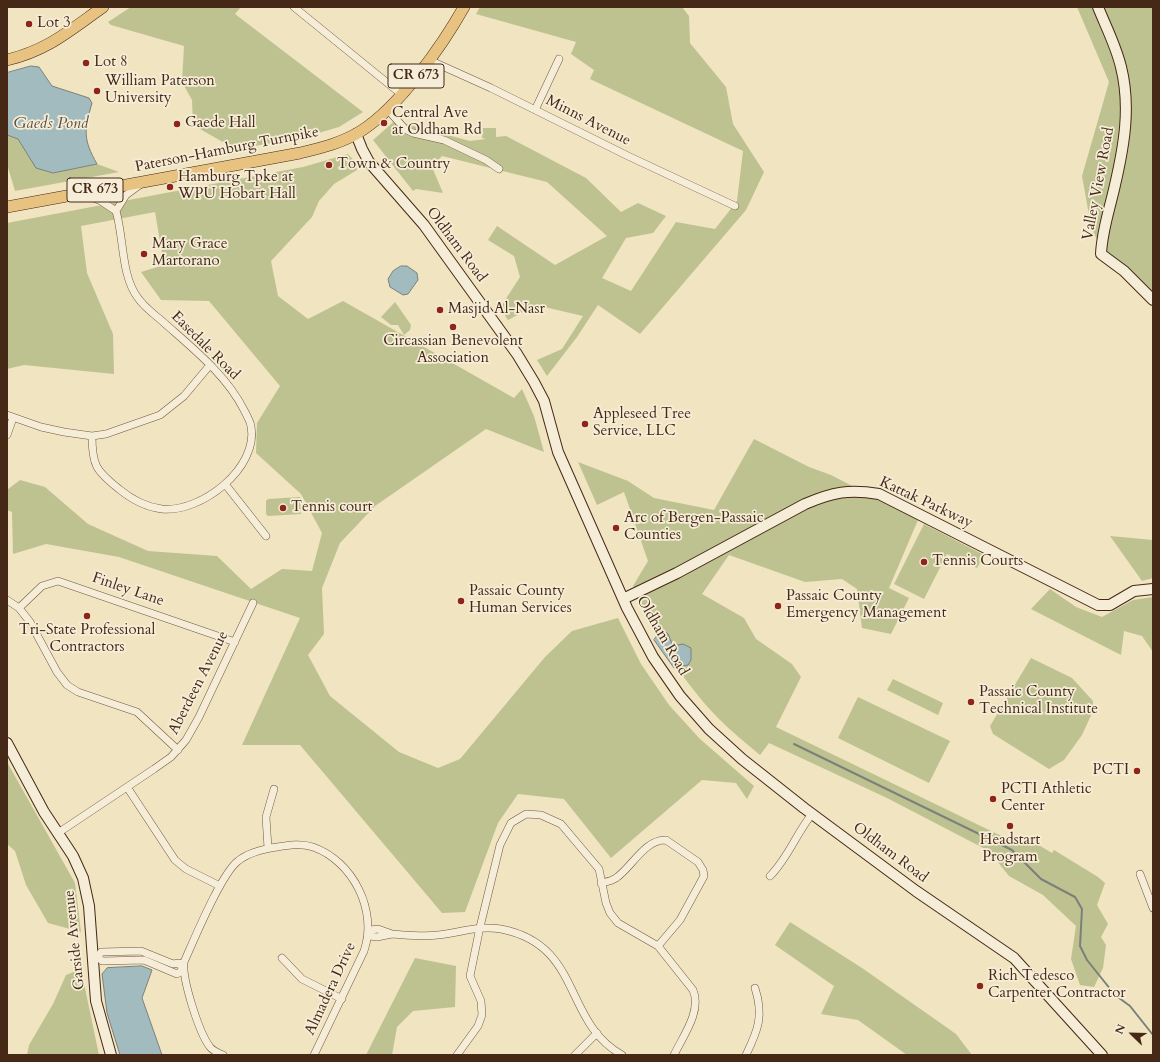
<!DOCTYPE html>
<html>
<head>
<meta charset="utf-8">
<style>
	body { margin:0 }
	#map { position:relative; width:1160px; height:1062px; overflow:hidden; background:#f0e4c1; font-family:Cardo,serif }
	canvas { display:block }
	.frame { position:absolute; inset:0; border:8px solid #452816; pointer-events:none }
	.north { position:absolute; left:1112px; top:1014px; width:40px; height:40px; -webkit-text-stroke:3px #f5edd7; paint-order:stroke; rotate:293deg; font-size:11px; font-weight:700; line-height:16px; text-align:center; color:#452816 }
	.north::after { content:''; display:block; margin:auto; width:14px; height:18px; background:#452816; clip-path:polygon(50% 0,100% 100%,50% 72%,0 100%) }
</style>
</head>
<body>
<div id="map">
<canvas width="1160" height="1062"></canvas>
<div class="frame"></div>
<div class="north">N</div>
</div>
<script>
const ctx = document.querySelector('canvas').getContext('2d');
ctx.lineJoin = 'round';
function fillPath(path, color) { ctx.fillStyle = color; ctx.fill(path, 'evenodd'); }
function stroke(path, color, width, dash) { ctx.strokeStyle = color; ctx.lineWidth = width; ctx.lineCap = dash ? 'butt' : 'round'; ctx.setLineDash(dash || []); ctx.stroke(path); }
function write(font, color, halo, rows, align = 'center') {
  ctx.font = font + ' Cardo,serif'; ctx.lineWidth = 3.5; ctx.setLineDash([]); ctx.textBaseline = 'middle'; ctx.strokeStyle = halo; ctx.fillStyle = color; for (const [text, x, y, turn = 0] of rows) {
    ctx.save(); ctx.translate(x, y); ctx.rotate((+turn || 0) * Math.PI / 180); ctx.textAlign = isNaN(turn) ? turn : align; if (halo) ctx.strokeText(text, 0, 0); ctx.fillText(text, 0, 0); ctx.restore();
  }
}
const green = new Path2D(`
	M131,7h110l-6,7 128,98 -24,15 -41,12 -63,10 -42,-24 -1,-25 -10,-18 2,-36 -73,-21 -3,-3z
	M480,7h202l7,9 1,27 36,44 7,37 31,48 -18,38 -106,124 -42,-29 -21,32 -30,39 -10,-16 25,-11 21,-33 -47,-11 -28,15 -8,-12 20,-31 -6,-21 -26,-16 9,-14 58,39 52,-29 -60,-54 -105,-26 -10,11 11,26 -27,-4 -3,2 -40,-51 25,-22 5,5 67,18 16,-2 -4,-1 1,-10h13v9l10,-1 80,42 35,34 17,-9 28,13 -13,17 -27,5 -24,40 29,13 45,-69 39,7 22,-28 6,-50 -153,-72 4,-9 -23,-16 5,-12 -100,-28z
	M1077,7h76v290l-53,-50 -9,-21 -9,-50 27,-94z
	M7,135l11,4 19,29 16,5 44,-9 22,8 -104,19 -8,-27z
	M348,154l8,9 1,7 -23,14 -15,17 -7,16 -41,44 7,35 30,23 35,-18 171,97 8,-9 12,27 10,36 -58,-23 -111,77 -35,37 -18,45 2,46 -16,21 22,41 69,56 39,16 22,-9 85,-102 27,-26 46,-13 23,46 28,41 31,34 54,47 -7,13 -11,-16 -34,-3 -91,78 -47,-59 -46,-5 -20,29 -33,89 -23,1 -142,-168h-58l58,-127 -181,-61 -73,-13 -33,10 -1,-42 -5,-2v-20l13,-10 25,7 43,37 60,27 69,5 34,33 31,-20 30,2 10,-38 -21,-39 -45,-41 1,-30 23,-37 -71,-85 -48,-1 -20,-28 23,-7 -9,-53 -74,14 6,47 26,61 1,40 -90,-9 -17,4v-146l296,-56z
	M395,302l16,23 -1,5 -6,5 -6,-10h-7l-10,-8z
	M754,439l55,28 22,8 87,45 -29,68 20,10 -18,36 -29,-6 -5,-39 -15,-10 -37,3 -76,-27 -27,39 42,24 12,21 36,25 9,13 -25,50 244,118 7,-7 25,15 2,-3 44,27 7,6 -8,22 11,19 -7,13 5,8 -3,23 -9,19 -14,-2 -9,-26 5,-33 -33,-31 -34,-19 -20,-25 -102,-53 -118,-55 -9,12c-14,-12 -28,-23 -41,-36 -37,-38 -65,-84 -86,-133l15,-25 -24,-69 -27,13 -19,-43 50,19 26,17 60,12z
	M300,497l1,17 -33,2 -2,-2v-13l2,-2z
	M924,524l60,31 -7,13 -30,-14 -23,45 -30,-15z
	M1110,536l43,4v38l-11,3z
	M1050,589l26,18 26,10 31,-17 20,-3v55l-11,-16 -18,-5 -3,24 -90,-46z
	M1031,658l41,20 21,23v10l-11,24 -18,25 -15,9 -56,-35 -3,-8z
	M893,679l50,24 -5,12 -51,-25z
	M858,697l92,44 -21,42 -91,-45z
	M7,762l68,121 6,49 -33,-9 -22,-38 -11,-34 -8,-7z
	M790,922l72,46 94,66 16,21h-65l-49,-35 -37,-6 13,-28 -59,-41z
	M415,958l41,8 -1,41 -42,4 -16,16 -5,28h-26z
	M81,969l18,86h-72l2,-10 24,-41 13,-29z`);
const water = new Path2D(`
	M31,66l8,1 13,19 37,12 3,5c-8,28 -9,36 5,61l-44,9 -17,-5 -18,-29 -11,-4v-62z
	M401,266h6l10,7 1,7 -10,14 -5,1 -13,-8 -2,-8 5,-8z
	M661,631h3l4,3 5,12 10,-2 8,4v12l-3,5 -14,3 -20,-28z
	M142,966l10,4 -10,28 20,57h-42l-13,-42 -5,-39 5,-6z`);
const stream = new Path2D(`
	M794,744l218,106 29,29 34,18 7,12 -2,37 7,14 28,35 15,11 23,29`);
const street = new Path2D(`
	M294,7l107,87
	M429,60l62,28 137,68 107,50
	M388,110l17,19 8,4 31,7 42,20 13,9
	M535,110l24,-51
	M85,194l16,7 15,10c8,27 5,65 22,87 6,9 16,16 24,23 29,26 64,53 82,89 2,4 6,11 7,16 8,42 -50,87 -89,83 -16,-2 -31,-10 -43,-20 -23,-18 -27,-24 -27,-53
	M116,211l10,-16 15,-11
	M7,415l34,12 23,5 28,4 14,-2 54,-19 24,-19 26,-31
	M7,435l6,-17
	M225,484l41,52
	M7,600l12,8 11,14 27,50 10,13 11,7 59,20 41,38
	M19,608l23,-22 16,-5 177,61
	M127,787l48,73 11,9 34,17
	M58,833l96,-64 17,-12 15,-17 13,-23 54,-114
	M268,848l-2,-31 8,-28
	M1140,874l13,34
	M770,876c18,-18 26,-42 42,-62
	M601,883c5,-1 11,-2 15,-5 16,-11 29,-39 50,-38l32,22 5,8 1,6 -24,44 -22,26
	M378,929l14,5 -15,3 -7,-1 -2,-4 3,-2z
	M392,934c15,1 31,3 46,1 22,-2 40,-10 63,-6 82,16 61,92 121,126
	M92,957h6l3,-5 40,-1 32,13 6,-1 4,7 -6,4 -33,-14 -42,1 -4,-4
	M282,958l20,21 40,20
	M223,1055c-5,-2 -10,-4 -13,-8 -11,-14 -28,-68 -26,-85 10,-22 37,-88 54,-101 11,-9 25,-12 39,-14 12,-2 24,-4 36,0 40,14 65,64 51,104l-50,104
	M457,1055l21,-29 4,-11 -1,-14 -11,-25 10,-49 20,-82 11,-22 15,-9 15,1 20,9 38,45 7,34 4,10 8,10 40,23 35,44c9,21 -10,46 -19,65
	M575,1055l22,-22
	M746,1055c12,-25 18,-39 9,-67`);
const secondary = new Path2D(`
	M1098,7c8,20 18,39 23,60 10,40 3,79 -6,118 -5,23 -13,45 -14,69l23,17 29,29
	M356,134l6,15 7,13 55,63 93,129 17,28 10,19 14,51 69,156 26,49 27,39 29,33 33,30 62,49 112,83 98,67 88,97
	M623,599l54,-26 128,-69c28,-12 44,-15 74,-10l219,111h12l24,-14 19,-2
	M7,743l37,69 29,44 10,22 6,28 7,95 15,54`);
const primary = new Path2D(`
	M7,60c41,-10 62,-29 96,-53
	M7,207l293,-54c21,-5 42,-10 61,-22 38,-24 81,-85 103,-124`);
const markers = [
	[29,24,4,"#8f2418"],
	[86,63,4,"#8f2418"],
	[97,91,4,"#8f2418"],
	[384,123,4,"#8f2418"],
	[177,124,4,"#8f2418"],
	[329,165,4,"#8f2418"],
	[170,187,4,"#8f2418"],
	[144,254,4,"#8f2418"],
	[440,310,4,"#8f2418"],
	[453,327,4,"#8f2418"],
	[585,424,4,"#8f2418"],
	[283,508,4,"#8f2418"],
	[616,528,4,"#8f2418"],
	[924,562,4,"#8f2418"],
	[461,601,4,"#8f2418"],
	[778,606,4,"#8f2418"],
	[87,616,4,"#8f2418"],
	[971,702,4,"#8f2418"],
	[1137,771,4,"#8f2418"],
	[993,799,4,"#8f2418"],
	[1010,826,4,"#8f2418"],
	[980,986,4,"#8f2418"]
];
const shields = [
	[416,76,56],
	[95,190,56]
];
const shieldNames = [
	["CR 673",416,76],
	["CR 673",95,190]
];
const poiNames = [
	["Lot 3",37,24],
	["Lot 8",94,63],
	["William Paterson",105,82],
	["University",105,99],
	["Central Ave",392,114],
	["at Oldham Rd",392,131],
	["Gaede Hall",185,124],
	["Town & Country",337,165],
	["Hamburg Tpke at",178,178],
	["WPU Hobart Hall",178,195],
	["Mary Grace",152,245],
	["Martorano",152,262],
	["Masjid Al-Nasr",448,310],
	["Circassian Benevolent",453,342,"center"],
	["Association",453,359,"center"],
	["Appleseed Tree",593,415],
	["Service, LLC",593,432],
	["Tennis court",291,508],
	["Arc of Bergen-Passaic",624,519],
	["Counties",624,536],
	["Tennis Courts",932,562],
	["Passaic County",469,592],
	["Human Services",469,609],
	["Passaic County",786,597],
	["Emergency Management",786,614],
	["Tri-State Professional",87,631,"center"],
	["Contractors",87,648,"center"],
	["Passaic County",979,693],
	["Technical Institute",979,710],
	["PCTI",1129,771,"right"],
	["PCTI Athletic",1001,790],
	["Center",1001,807],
	["Headstart",1010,841,"center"],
	["Program",1010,858,"center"],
	["Rich Tedesco",988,977],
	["Carpenter Contractor",988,994]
];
const streetNames = [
	["Minns Avenue",588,121,27],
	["Paterson-Hamburg Turnpike",227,150,-11],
	["Valley View Road",1099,184,-79],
	["Oldham Road",456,245,53],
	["Easedale Road",205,346,45],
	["Kattak Parkway",926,503,25],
	["Finley Lane",128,590,19],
	["Oldham Road",662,636,60],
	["Aberdeen Avenue",199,683,-63],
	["Oldham Road",890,853,37],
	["Garside Avenue",75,940,-96],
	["Almadera Drive",331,989,-65]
];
const waterNames = [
	["Gaeds Pond",51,124]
];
fillPath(green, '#bec290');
fillPath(water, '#a1bbbf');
stroke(water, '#7c807b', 1);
stroke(stream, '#7c807b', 2);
stroke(street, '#705741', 8);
stroke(secondary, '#452816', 12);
stroke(primary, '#452816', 12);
stroke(street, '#f5edd7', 7);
stroke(secondary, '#f5edd7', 10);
stroke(primary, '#e8c280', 11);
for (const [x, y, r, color] of markers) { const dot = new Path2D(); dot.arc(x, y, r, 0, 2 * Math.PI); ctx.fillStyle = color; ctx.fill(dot); stroke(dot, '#f5edd7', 1.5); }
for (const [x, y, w] of shields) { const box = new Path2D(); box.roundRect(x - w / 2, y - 12, w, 24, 3); ctx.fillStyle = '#f5edd7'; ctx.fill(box); stroke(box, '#452816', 1); }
write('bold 14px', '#452816', null, shieldNames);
write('15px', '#452816', '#f5edd7', poiNames, 'left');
write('15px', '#452816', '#f5edd7', streetNames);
write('italic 16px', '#5c4d40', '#f5edd7', waterNames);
</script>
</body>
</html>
